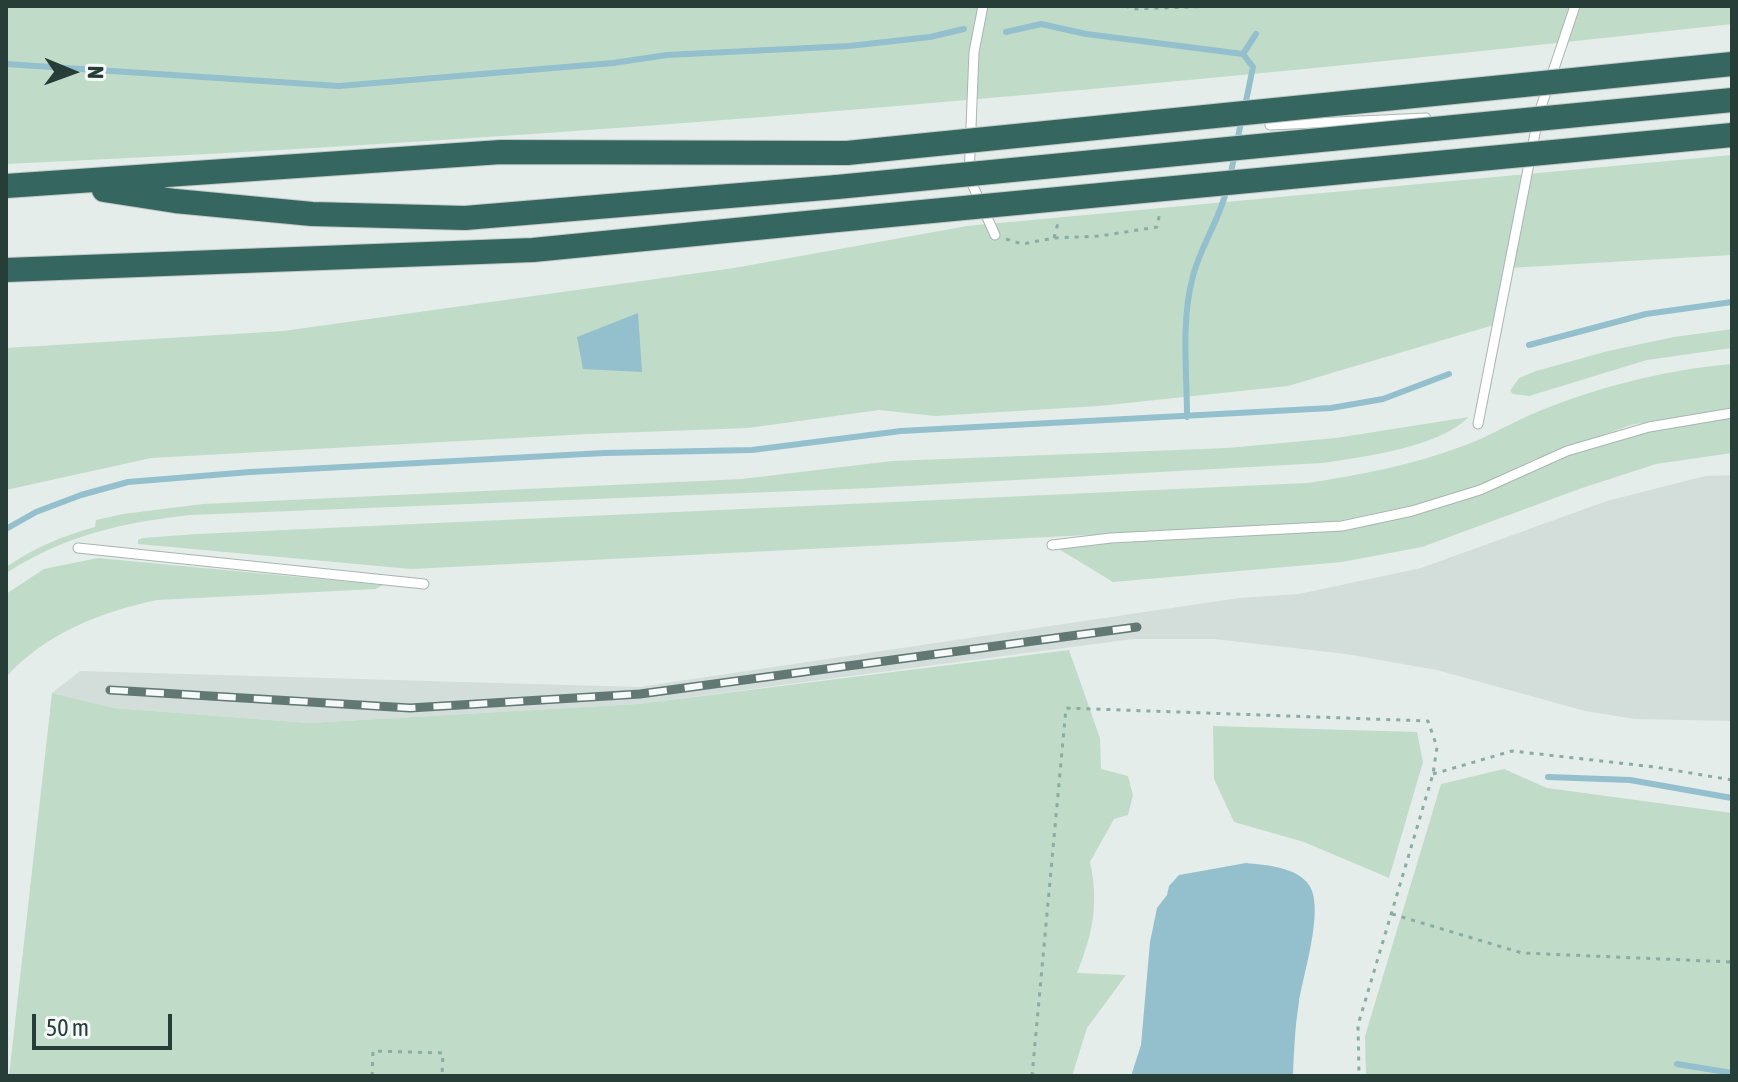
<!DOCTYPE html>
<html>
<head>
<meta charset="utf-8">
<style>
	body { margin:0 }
	#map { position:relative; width:1738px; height:1082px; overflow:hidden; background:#e5edea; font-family:"Asap Condensed",sans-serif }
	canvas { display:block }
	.frame { position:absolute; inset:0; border:8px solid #263d38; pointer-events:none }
	.north { position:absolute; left:32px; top:32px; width:80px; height:80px; -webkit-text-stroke:6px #f5f9f8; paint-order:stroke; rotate:91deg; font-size:22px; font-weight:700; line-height:32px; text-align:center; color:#263d38 }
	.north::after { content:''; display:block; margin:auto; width:28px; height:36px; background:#263d38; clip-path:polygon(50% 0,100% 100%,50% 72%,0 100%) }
	.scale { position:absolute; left:32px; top:1014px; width:140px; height:36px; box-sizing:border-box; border:4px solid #263d38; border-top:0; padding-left:10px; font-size:24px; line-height:28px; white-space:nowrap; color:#263d38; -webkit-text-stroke:6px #f5f9f8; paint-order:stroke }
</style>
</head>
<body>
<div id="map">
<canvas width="1738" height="1082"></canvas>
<div class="frame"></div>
<div class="north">N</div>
<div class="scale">50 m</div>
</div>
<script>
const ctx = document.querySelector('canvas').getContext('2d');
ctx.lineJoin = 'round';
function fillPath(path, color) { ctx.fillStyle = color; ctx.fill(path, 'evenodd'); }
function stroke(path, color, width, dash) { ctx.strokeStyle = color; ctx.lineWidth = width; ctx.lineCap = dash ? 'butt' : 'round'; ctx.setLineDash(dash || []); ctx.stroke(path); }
const built = new Path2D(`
	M1732,475v246l-97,-2 -50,-8 -148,-41 -91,-16 -131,-15h-82l-496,65 -328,19 -195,-15 -62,-15 28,-22 559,16 600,-89 60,-4 122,-26 186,-67 98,-25z`);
const green = new Path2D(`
	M6,6h1726v18c-573,64 -1149,114 -1726,140z
	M1732,155v100l-224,13 -11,56 -209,62 -189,20 -164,10 -56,-6 -131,18 -160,6 -437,24 -145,32v-142l277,-17 451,-63 233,-42z
	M1732,329v19l-85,12 -118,36 -16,-2 -3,-3 9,-13 17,-7 72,-20 66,-14z
	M1732,364v44l-101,17 -98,35 -59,28 -45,14 -101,21 -917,46 -273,-25v-4l4,-2 55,-4 1110,-51c53,-8 105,-18 156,-37 23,-8 44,-21 67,-31 63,-27 133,-45 202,-51z
	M1732,413v40l-76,11 -74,24 -160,59 -80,15 -229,20 -61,-37 290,-19 138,-36 87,-39 82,-24z
	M1469,417c-32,31 -102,39 -146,46l-451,25 -682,27c-69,8 -124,20 -184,58v-6c28,-19 56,-31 89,-40l1,-7 27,-6 80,-10 539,-25 150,-18 335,-13 109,-10z
	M98,558l285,27 -7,4 -219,11c-56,12 -111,33 -151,77v-83l38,-25z
	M1069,650l31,88 1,31 27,7 5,19 -5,20 -14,4 -24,43c9,42 3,71 -13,111l49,2 -39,53 -15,48h-1063l43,-383 62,15 195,15 328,-19z
	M1213,726l204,6 6,30 -34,116 -85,-36 -70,-20 -20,-43z
	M1504,769l43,19 185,25v263h-366l-1,-40 76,-252z`);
const water = new Path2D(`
	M638,313l4,59 -59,-3 -6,-32z
	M1246,863c20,2 51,4 63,22 16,23 -6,90 -10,117 -4,24 -5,49 -6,74h-162l10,-31 9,-103 7,-34 10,-13 2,-9 10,-11z`);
const stream = new Path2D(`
	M1006,32l35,-8 45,10 157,20 13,-20
	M1243,54l10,13 -8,39
	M6,64l333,22 274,-23 54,-8 182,-9 81,-9 34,-8
	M1237,142l5,-25
	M1230,177l5,-24
	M1529,345l117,-31 86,-12
	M1187,417c0,-44 -6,-93 5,-137 7,-32 28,-60 35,-92
	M6,529l30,-17 45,-17 47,-13 122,-10 354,-19 148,-3 149,-19 430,-23 52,-9 66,-25
	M1548,777l82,3 102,18
	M1677,1064l55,9`);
const path = new Path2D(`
	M1125,6l9,3 84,-3
	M1054,238l5,-19
	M1006,239l16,5 32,-6 46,-2 57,-9 3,-15
	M1433,774l79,-23 143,16 77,13
	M1392,914l130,39 210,9
	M372,1076l1,-25 70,2 -1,23
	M1032,1076l34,-368 362,13 9,26 -4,27 -75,251 1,51`);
const service = new Path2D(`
	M983,6l-9,46 -5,125 26,58
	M1270,125l156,-7
	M1478,424l61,-311 36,-107
	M1052,545l59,-7 231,-12 70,-15 68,-21 87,-39 82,-24 83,-14
	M78,548l346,36`);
const motorway = new Path2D(`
	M6,186l495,-34 346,1
	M104,190l71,11 137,13 153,4 372,-31
	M6,270l527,-20 294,-29`);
const rail = new Path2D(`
	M110,690l300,18 230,-14 497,-67`);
const motorwayBridge = new Path2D(`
	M847,153l885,-89
	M837,187l895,-87
	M827,221l905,-86`);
fillPath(built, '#d3ddd9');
fillPath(green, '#c1dbc9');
fillPath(water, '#93c0cc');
stroke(stream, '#93c0cc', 6);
stroke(service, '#a8b5b1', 11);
stroke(motorway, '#c2c9c7', 26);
stroke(path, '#89ada4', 3, [4, 6]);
stroke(service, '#fff', 9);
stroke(motorway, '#35665f', 24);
stroke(rail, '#617873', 9);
stroke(rail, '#f5f9f8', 6, [18]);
stroke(motorwayBridge, '#c2c9c7', 26, []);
stroke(motorwayBridge, '#35665f', 24);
</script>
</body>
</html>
